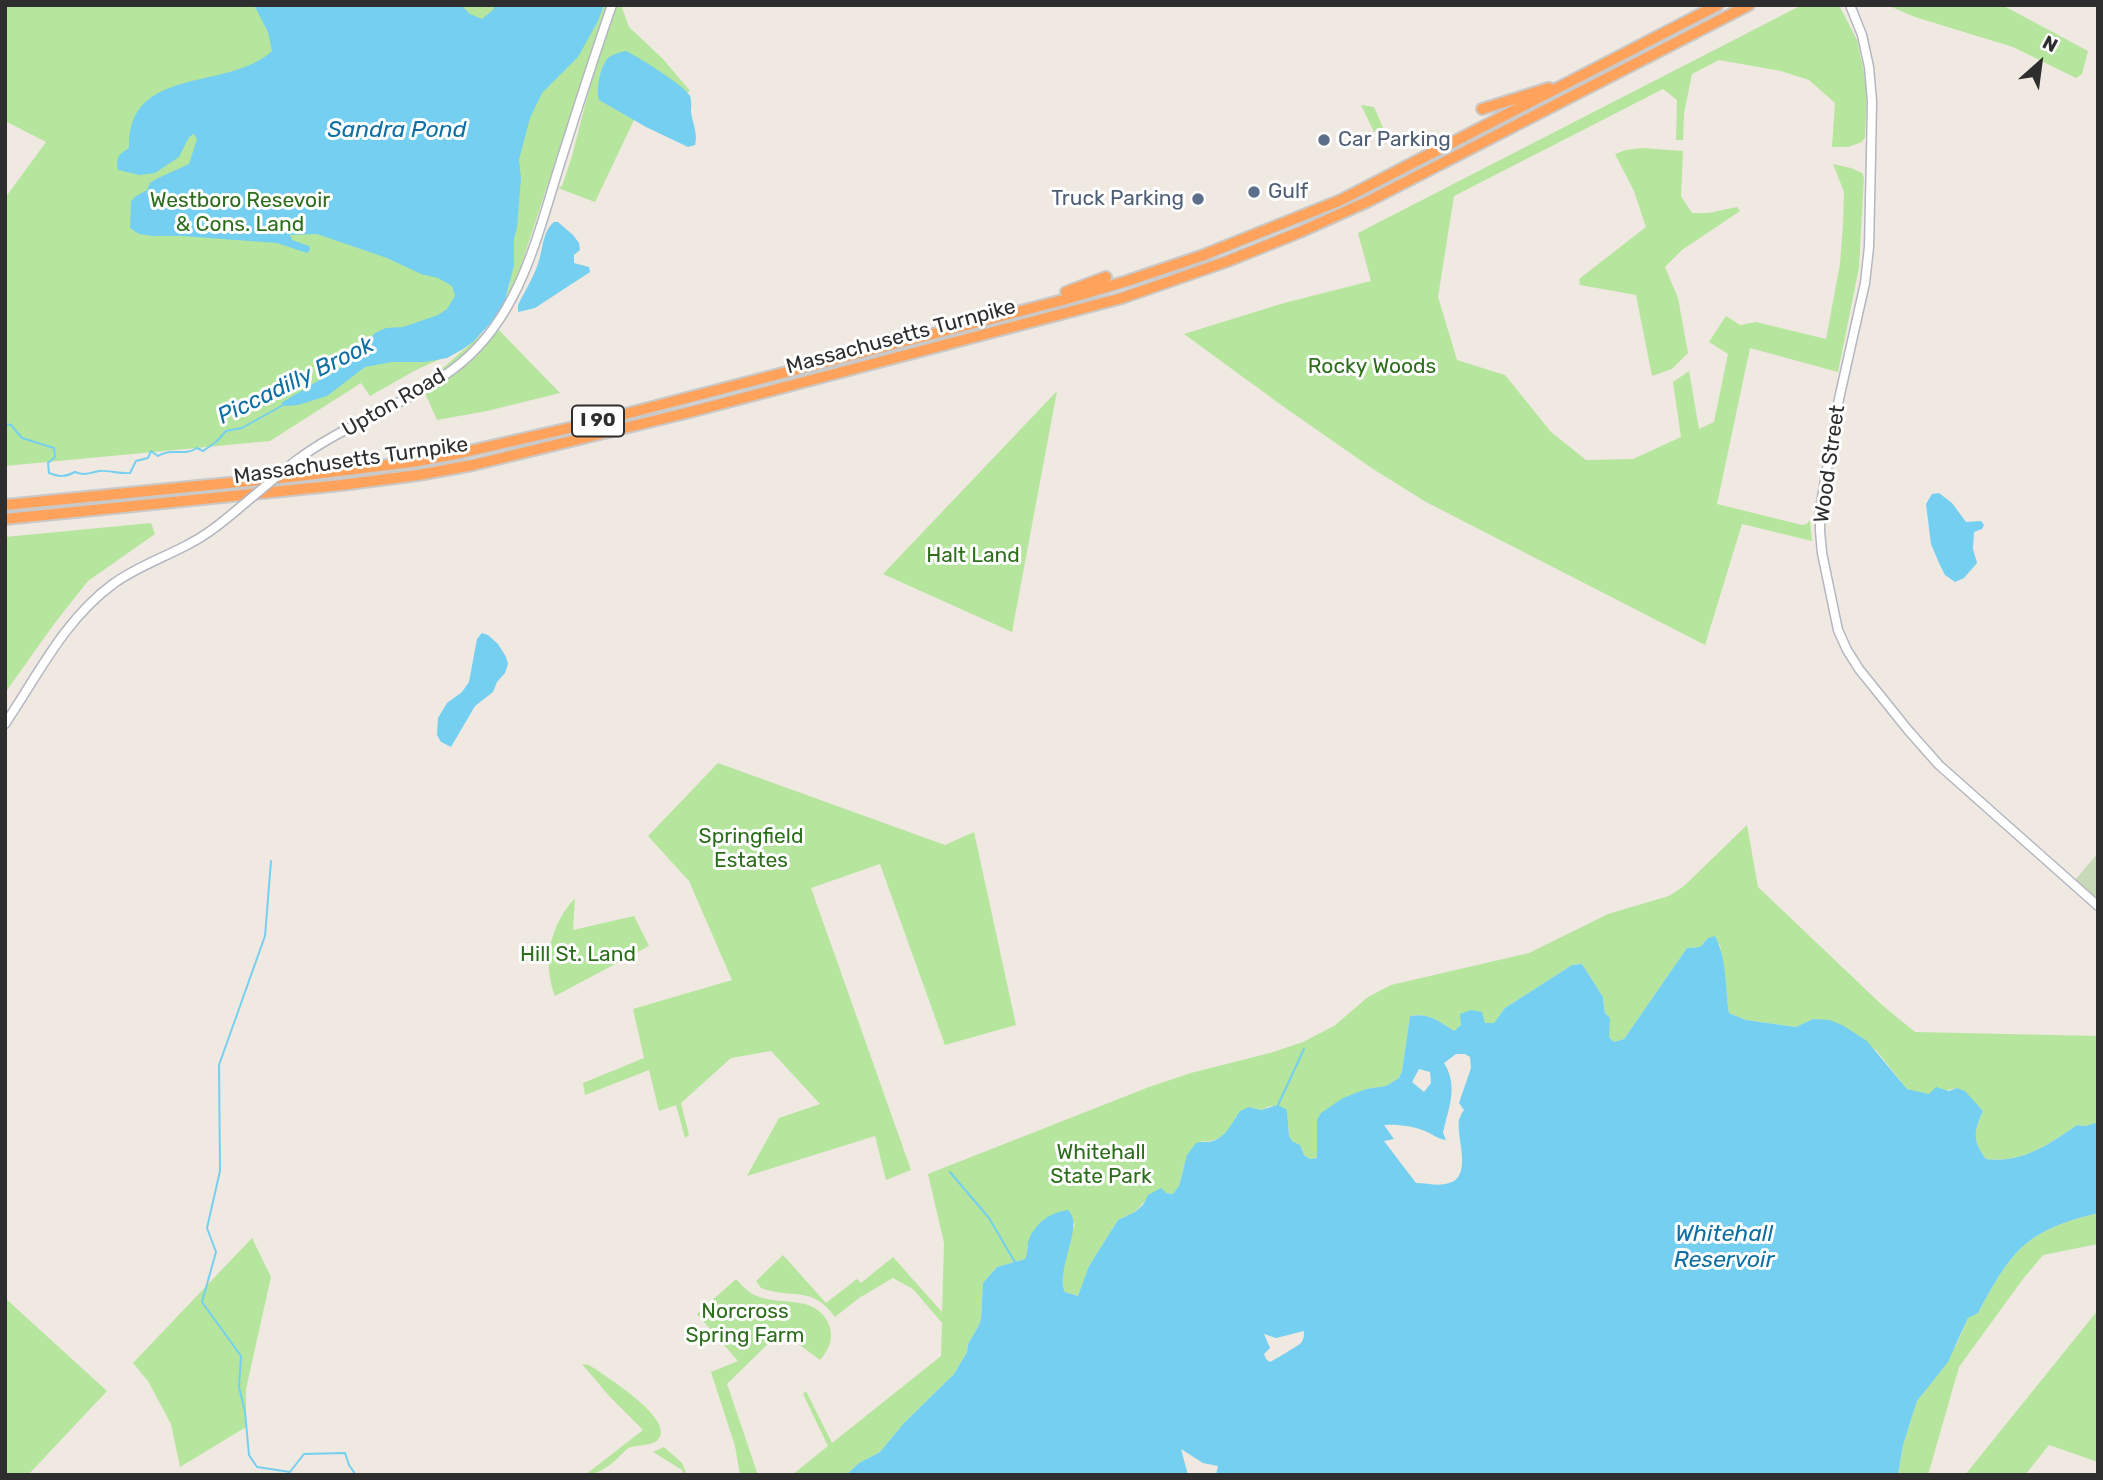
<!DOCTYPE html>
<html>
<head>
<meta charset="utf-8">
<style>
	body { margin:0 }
	#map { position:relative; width:2103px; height:1480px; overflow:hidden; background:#efe9e1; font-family:Rubik,sans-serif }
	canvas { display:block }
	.frame { position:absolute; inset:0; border:7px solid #2e2e2e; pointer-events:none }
	.north { position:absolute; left:2005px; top:28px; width:70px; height:70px; -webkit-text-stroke:5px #fff; paint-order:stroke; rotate:28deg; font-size:19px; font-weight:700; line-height:28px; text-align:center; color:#2e2e2e }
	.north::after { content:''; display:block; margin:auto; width:24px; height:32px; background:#2e2e2e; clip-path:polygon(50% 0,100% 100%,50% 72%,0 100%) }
</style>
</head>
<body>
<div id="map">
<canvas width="2103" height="1480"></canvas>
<div class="frame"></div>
<div class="north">N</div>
</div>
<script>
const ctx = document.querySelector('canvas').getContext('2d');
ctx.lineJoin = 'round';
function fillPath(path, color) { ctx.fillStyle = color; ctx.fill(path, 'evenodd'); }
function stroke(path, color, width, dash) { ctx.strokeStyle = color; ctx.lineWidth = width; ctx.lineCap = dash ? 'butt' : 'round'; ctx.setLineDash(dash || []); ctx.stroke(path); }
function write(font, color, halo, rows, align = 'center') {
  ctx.font = font + ' Rubik,sans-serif'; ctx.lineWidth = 6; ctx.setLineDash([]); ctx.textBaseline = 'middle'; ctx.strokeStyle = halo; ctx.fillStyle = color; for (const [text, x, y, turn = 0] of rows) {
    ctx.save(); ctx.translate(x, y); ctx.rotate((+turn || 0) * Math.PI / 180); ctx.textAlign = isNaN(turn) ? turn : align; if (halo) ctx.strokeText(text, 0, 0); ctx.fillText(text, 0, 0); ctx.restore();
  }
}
const green = new Path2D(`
	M5,5h616l8,22 34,32 27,32 -55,27 -40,84 -37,-14 4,-2 10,-30 36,-140 -11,19 -84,255 -9,13 7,-22 -53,70 -42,19 -46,26 -9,-13 -91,58 -265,25v-268l41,-56 -41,-21z
	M1802,5h37l18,35 10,47 -2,50 -3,5 -14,5h-16l3,-44 -26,-23 -28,-9 -62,-11 -27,14 -8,39 -1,27h-7l1,-40 -14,-11 -209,107 -16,101 19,63 48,15 46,57 35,28 47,-1 48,-22 -8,-55 16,-11 10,58 15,-7 14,-68 -19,-12 17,-26 14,9 16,-3 70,17 14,-75 3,-39 1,-33 -11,-28 18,4 11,5 2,4 -5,91 -21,104 -88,-24 -33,156 85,21 5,-1 3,-4 2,21 -70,-17 -37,121 -279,-143 -53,-33 -89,-62 -100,-73 100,-31 87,-22 -13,-48z
	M1887,5l117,1 84,45 -6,23 -6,4 -63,-31 -98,-30z
	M1361,105l13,2 10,23 -10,2z
	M1642,148l41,3 -2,45 11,17h16l29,-6 3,4 -58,39 -17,17 13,31 10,55 -16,16 -20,7 -16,-81 -56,-10 -1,-6 67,-52 -12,-36 -19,-37 11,-4z
	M493,324l67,69 -73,18 -50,9 -17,-38 24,-15z
	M1057,391l-45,241 -129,-58z
	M151,523l4,11 -67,47 -34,43 -49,69v-156z
	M718,763l227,82 29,-13 42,193 -71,20 -65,-181 -69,24 100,282 -25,10 -11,-44 -128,40 32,-58 41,-14 -49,-53 -40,7 -50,45 8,32 -4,3 -9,-33 -17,6 -10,-41 -64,25 -2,-12 61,-25 -11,-49 99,-29 -43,-99 -41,-45z
	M1747,825l11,62 124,118 33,27 183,4v86l-12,4 -9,-1c-27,19 -56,39 -91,34 -14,-19 -12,-26 -3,-48l-26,-23 -28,6 -22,-5 -31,-39 -63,-31 -16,8 -51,-7 -17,-7 -9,-68 -12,-7 -8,9 -13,1 -63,91 -10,3 -5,-5 -6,-40 -21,-33 -10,1 -67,43 -11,15 -33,2 -7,6c-16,-10 -24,-18 -44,-15l-8,55 -3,7 -13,8 -20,3 -49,31 1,38 -8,1 -6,-4 -4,-10 -8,-4 -3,-5 -2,-26 -17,-4 -9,4 -12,-3 -13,9c-4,14 -19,28 -34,25l-18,24 -5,22 -6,7 -7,-1 -21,8 -10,11 -17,8 -29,46 -10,30 -14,-4c-8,-20 4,-50 10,-69l-48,23 1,9 -3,4 -28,8 -14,16 -2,36 -3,8 -10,17 -1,8 -13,22 -50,49 -24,29 -21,11 -13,12h-54l36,-29 -25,-52 3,-3 26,52 109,-87 1,-33 -29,-34 -20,-11 -34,20 -24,19c-24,-33 -43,-17 -74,-29l-5,-7 27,-26 43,48 31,-24 4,4 32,-26 49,55 2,-69 -16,-69 221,-87 42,-14 79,-20 33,-11 31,-16 34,-29 23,-12 138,-32 79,-39 61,-18 15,-10z
	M575,898l-2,32 61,-14 15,30 -94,50c-13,-34 -5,-71 20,-98z
	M2098,1213v31l-55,11 -20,24 -64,88 -31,108h-30l5,-30 14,-44 40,-57 11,-26 10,-5c35,-64 47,-82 120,-100z
	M252,1238l19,39 -25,112v38l-66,40 -9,-43 -23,-43 -15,-18z
	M736,1279c6,6 12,14 21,17 24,10 60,-2 72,29 5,14 0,24 -9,35l-39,-29 -54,53 31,91h-18l-5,-29 -24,-74 27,-11 -41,-47z
	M5,1298l102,93 -79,84h-23z
	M2098,1310v152l-49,-17 -24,30h-60z
	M582,1364l7,1c12,8 95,59 66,77 -8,4 -19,3 -27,6 -11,11 -26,27 -43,27l58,-45 -33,-33z
	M664,1447l18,16 5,12h-3l-2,-5 -29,-18z`);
const cemetery = new Path2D(`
	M2098,853v47l-23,-20z`);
const water = new Path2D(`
	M254,5h207l9,9 12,5 11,-9 2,-5h109l-6,16 -20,36 -36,36 -12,25 -11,42 2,18 -4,50 -3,10v27l-10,40 -5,9 -26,28 -10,7 -16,9 -22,4h-33l-27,5 -38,29 -29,9 -12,1 -5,-3 62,-37 32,-33 11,-5 17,-1 35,-12 9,-6 8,-13 -3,-10 -14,-8 -17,-4 -34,-16 -70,-24 -27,1 2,5 17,6 1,4 -3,3 -30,-10 -96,-7h-28l-14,-2 -9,-6 1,-27 5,-5 11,-6 3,-7 6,-4 33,-15 8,-25 -3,-5 -5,3 -10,20 -24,16 -15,2 -22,-5c-3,-12 1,-16 11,-22 -2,-84 99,-56 143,-97l-4,-19z
	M626,51c11,5 59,35 64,45 2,5 1,11 1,16 2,13 7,21 4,33l-7,2 -42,-20 -47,-27c-3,-11 1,-33 9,-42 5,-4 12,-6 18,-7z
	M554,222h4l15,13 6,8 1,7 -6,5v8l15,4 1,5 -55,36 -17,4v-7c7,-14 15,-27 20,-41 5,-14 4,-32 16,-42z
	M1939,493l13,10 14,19 15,-1 3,4 -2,4 -8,3 -1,17 4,14 -13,15 -9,4 -10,-7 -6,-12 -8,-19 -5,-40 6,-10z
	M482,633l6,2 10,9 8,13 2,7 -3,9 -8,9 -4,10 -18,14 -24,41 -10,-5 -4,-7 1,-17 9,-15 15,-11 7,-10 8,-43z
	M1715,936c12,23 10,51 14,77l17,7 50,7 17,-8 17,1 14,6 23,15 40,48 22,5 7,-7 13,4 8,-3 8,3 18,20c-9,21 -11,29 3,48 35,5 64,-15 91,-34l9,1 12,-4v91c-73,18 -85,36 -120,100l-10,5 -20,44 -31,39 -14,44 -5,30h-682l2,-9 -15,-3 -22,-14 7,26h-342l13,-12 21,-11 24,-29 50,-49 13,-22 1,-8 10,-17 3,-8 2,-36 14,-16 28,-8c3,-6 2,-11 3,-17 6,-18 22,-30 40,-32 17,15 -13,59 -3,82l13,4 11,-30 29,-46 17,-8 8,-7 5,-10 13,-7 5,5 7,1 6,-8 8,-31 9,-12c6,-2 11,0 17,-2 13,-4 20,-20 27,-30l9,-4 12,3 17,-5 9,5 2,26 3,5 8,4 4,10 6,4 7,-1v-38l4,-7 22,-15 23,-9 20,-3 13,-8 3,-7 8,-55c20,-3 28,5 44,15l7,-6 -1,-11 11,-4 11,2 3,11h9l11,-15 67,-43 10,-1 21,33 2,16 5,5 -1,19 5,5 10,-3 63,-91 13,-1 8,-9zM1456,1054h9l5,3 1,11 -12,35 5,7c-2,2 -4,7 -5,10 -3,19 16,60 -14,64 -9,2 -19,-1 -29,-1l-32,-42 10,-2 -10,-14c13,-1 29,1 41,6 8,3 12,8 21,9l-3,-7c5,-25 16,-46 1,-70zM1419,1069l11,3 1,11 -7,9 -12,-10zM1304,1331c0,4 0,8 -3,12 -2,2 -25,16 -31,19l-4,-3 -2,-5 6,-6 -6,-14 12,4z`);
const stream = new Path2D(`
	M5,424l6,1 11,13 32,10 1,9 -7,6 1,10c10,4 16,4 26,-1 10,4 13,1 24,-1 9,-1 21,3 31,2l6,-12 12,-3 3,-7 7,5c14,-9 26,1 39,-8l6,3 13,-9 10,-11 16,-3 43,-24
	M271,861l-6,75 -46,129 1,106 -13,57 9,24 -14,50 39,54 -2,31 6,25 4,43 8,12 33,5 14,-18 41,-1 4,12 7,10
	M1278,1105l26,-56
	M950,1172l39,46 27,46`);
const secondary = new Path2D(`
	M1850,5l12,30 7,32 3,34 -1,54 -2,92 -4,36 -26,116 -19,110v22l2,22 16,77 9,20 12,19 49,61 31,35 159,141
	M293,463c51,-40 118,-59 168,-100 59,-49 76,-126 98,-196 17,-54 34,-108 53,-162
	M5,724c33,-49 59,-104 108,-140 23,-17 50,-26 76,-40 16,-8 30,-19 43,-30`);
const highway = new Path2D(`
	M1482,109l67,-21
	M1066,292l40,-15
	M5,505l285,-28 122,-15 44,-8 131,-30 476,-124 64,-19 74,-25 140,-56 377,-195
	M5,519l336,-34 77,-10 55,-10 217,-53 432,-114 106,-37 72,-29 69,-31 380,-196`);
const secondaryBridge = new Path2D(`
	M232,514l61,-51`);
const markers = [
	[1324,140,7,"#5c6f8a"],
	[1254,192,7,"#5c6f8a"],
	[1198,199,7,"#5c6f8a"]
];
const shields = [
	[598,421,52]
];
const shieldNames = [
	["I 90",598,421]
];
const serviceNames = [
	["Car Parking",1338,140],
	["Gulf",1268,192],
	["Truck Parking",1184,199,"right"]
];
const parkNames = [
	["Westboro Resevoir",240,201],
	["& Cons. Land",240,225],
	["Rocky Woods",1372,367],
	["Halt Land",973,556],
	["Springfield",751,837],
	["Estates",751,861],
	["Hill St. Land",578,955],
	["Whitehall",1101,1153],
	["State Park",1101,1177],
	["Norcross",745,1312],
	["Spring Farm",745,1336]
];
const streetNames = [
	["Massachusetts Turnpike",901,337,-15],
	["Upton Road",394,403,-30],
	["Massachusetts Turnpike",351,461,-8],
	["Wood Street",1830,464,-82]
];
const waterNames = [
	["Sandra Pond",397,130],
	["Piccadilly Brook",296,381,-26],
	["Whitehall",1724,1234],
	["Reservoir",1724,1260]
];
fillPath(green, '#b6e59e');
fillPath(cemetery, '#c8d9b8');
fillPath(water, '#75cff0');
stroke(stream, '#75cff0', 2);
stroke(secondary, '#b4b7c1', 11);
stroke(highway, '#c9c9c9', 14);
stroke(secondary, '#fff', 8);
stroke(highway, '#ffa35c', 10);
stroke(secondaryBridge, '#b4b7c1', 11, []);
stroke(secondaryBridge, '#fff', 8);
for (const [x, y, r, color] of markers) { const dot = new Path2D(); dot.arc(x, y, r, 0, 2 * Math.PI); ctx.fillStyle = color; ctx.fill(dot); stroke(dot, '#fff', 2.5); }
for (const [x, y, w] of shields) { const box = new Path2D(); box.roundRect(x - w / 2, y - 15.5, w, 31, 5); ctx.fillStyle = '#fff'; ctx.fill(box); stroke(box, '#2e2e2e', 2); }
write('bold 19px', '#2e2e2e', null, shieldNames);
write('21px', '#4e5e75', '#fff', serviceNames, 'left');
write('21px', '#2c6e1b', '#fff', parkNames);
write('21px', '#2e2e2e', '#fff', streetNames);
write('italic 23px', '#0d6fa3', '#fff', waterNames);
</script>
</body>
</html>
